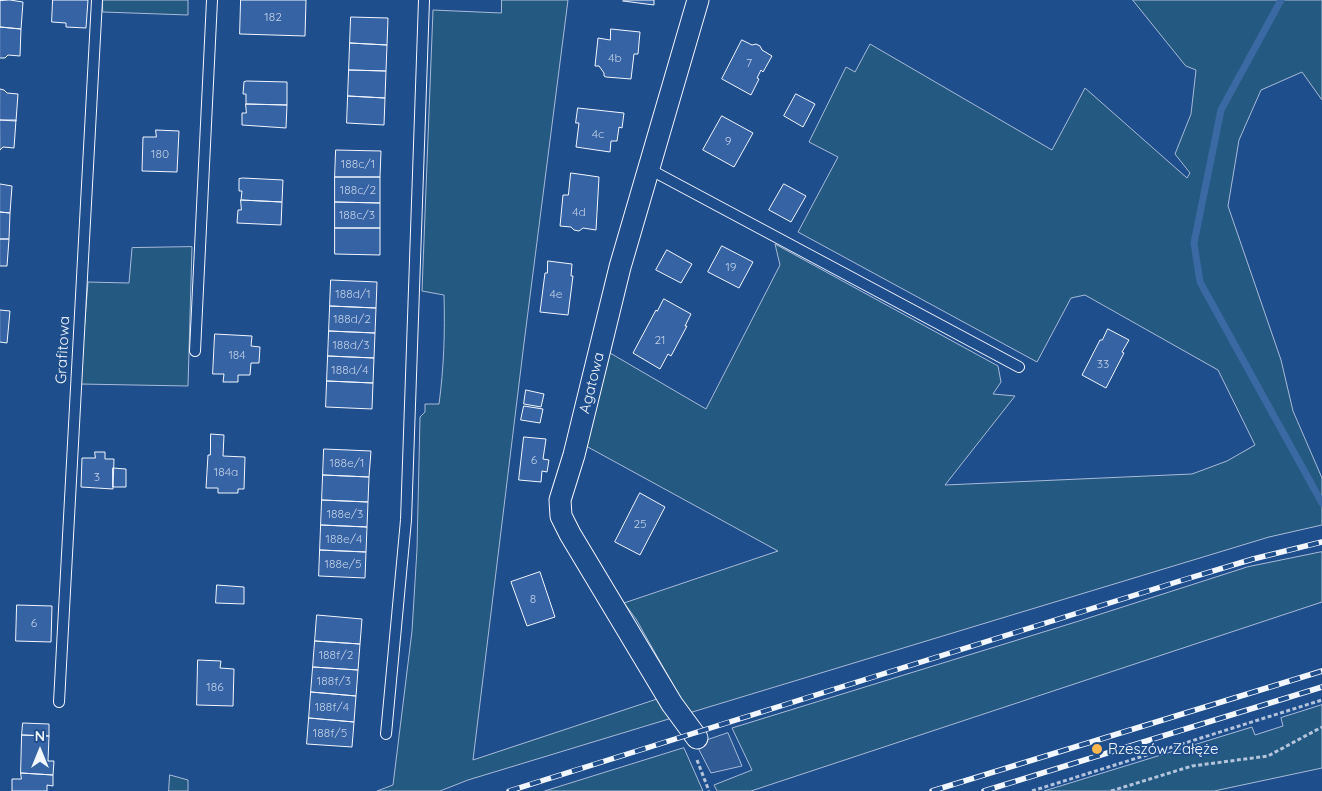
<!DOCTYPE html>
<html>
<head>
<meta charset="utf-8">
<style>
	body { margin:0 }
	#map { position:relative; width:1322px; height:791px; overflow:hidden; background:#1f4e8c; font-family:Quicksand,sans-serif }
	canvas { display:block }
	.north { position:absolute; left:15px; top:726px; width:50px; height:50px; -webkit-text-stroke:4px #1f4e8c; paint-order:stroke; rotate:0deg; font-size:14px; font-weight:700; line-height:20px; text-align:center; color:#f2f6ff }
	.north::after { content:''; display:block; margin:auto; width:18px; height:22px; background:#f2f6ff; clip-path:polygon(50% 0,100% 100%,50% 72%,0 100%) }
</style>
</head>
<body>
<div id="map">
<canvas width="1322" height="791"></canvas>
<div class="north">N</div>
</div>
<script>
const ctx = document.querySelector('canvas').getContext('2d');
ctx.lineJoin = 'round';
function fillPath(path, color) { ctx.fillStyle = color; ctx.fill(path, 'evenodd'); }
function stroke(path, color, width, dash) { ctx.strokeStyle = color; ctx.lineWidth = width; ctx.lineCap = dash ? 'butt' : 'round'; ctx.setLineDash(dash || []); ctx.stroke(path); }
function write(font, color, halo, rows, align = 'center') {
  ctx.font = font + ' Quicksand,sans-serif'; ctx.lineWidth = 4; ctx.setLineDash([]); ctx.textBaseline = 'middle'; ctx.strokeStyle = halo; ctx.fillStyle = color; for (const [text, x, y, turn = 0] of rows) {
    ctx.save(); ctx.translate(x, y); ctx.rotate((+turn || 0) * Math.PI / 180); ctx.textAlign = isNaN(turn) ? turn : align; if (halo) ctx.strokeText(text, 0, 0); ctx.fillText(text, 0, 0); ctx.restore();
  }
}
const green = new Path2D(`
	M103,0h85v15l-85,-3z
	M502,0h66l-44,343 -51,417 187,-62 12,20 -204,62 -28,11h-63l16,-6 19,-154 5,-82 3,-132 5,-5v-8h14c5,-37 6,-72 5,-109l-22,-4 11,-281 68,3z
	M1133,0h189v100l-20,-28 -41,18 -22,50 -11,66 53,154 12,51 29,67v47l-53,12 -580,176 -53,-94 -12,-16 154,-52 -192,-105 24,-93 96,56 74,-144 -5,-21 223,122 3,16 -8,12 22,2 -70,89 247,-11 35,-13 28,-16 -37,-75 -133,-75 -14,3 -34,64 -239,-130 40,-75 -29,-15 37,-75 9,5 15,-28 182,106 33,-62 102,90 3,-5 -15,-19 16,-40 5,-44 -10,-4z
	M192,247l-4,139 -108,-2 8,-102 41,1 3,-35z
	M1322,552v50l-571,189h-34l-3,-6 38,-15 -20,-42 347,-107 168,-54z
	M1322,705v63l-108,23h-170l208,-64 3,8 28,-9 -2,-8z
	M684,748l19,43h-158z
	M170,775l18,5v11h-19z`);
const parking = new Path2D(`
	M728,733l14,33 -31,7 -15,-29z`);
const stream = new Path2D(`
	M1281,0l-60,110 -27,133 6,39 122,221`);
const building = new Path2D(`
	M10,0l13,2 -2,27 -21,-2v-26z
	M53,0h35l-2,28 -20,-1v-4l-14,-1z
	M241,0h65l-1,36 -65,-2z
	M624,0h30v5l-31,-4z
	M351,17l37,1 -1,27 -37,-2z
	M0,27l21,2 -1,27 -12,-1 -3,3h-5z
	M611,29l29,3 -2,22h-4l-3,25 -25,-2 -2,-1v-3l-5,-7h-4l3,-28 12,2z
	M742,40l10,5 4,-1 4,2 2,4 10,6 -9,16 -2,-2 -4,8 2,1 -8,16 -29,-16z
	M350,43l37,2 -1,26 -37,-1z
	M349,70l37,1 -1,27 -37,-2z
	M247,81l40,1v23l-41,-1v-10h-3l1,-12z
	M0,89l4,1 3,3 11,1 -2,27 -16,-1z
	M796,94l19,10 -12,23 -19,-11z
	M348,96l37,2 -1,27 -37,-2z
	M246,104l41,1 -1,23 -44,-3v-12h4z
	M578,108l46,5 -2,15 -3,-1 -2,14h-6l-1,11 -34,-5 3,-24h-3z
	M722,116l31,17 -19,34 -31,-17z
	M0,120h16l-2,28 -11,-1 -3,3z
	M156,130l23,1 -2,41 -35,-1 1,-34h13z
	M336,150l45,1 -1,26h-45z
	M571,173l28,4 -3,53 -13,-2 -4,3 -5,-1 -3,-3 -11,-1 3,-31h5z
	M335,177h45v26l-45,-1z
	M243,178l40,2 -1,22 -41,-2 1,-9h-3v-12z
	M0,184l12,2 -2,27 -10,-1z
	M784,184l22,12 -15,26 -22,-12z
	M241,200l41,2 -1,23 -44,-2 1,-13h3z
	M335,202l45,1v25h-45z
	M0,212l10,1 -1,26h-9z
	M335,228h45v27l-45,-1z
	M0,239h9l-2,27h-7z
	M722,246l31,16 -14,26 -31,-16z
	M667,250l25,14 -11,19 -25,-13z
	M548,261l24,3 -1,12h2l-5,39 -28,-3 5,-39h2z
	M331,280l46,2 -1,26 -46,-2z
	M664,299l27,15 -6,12h2l-16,30 -3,-2 -8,15 -27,-16 23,-43 1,1z
	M330,306l46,2 -1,25 -46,-2z
	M0,310l10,1 -3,32 -7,-1z
	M1108,329l21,11 -7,12 2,1 -18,35 -24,-13 18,-35h2z
	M329,331l46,2 -1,25 -46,-2z
	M215,334l37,2 -1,10 9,1 -1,16h-8l-1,12h-12v7h-15l1,-8h-11z
	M328,356l46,2 -1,25 -46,-2z
	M327,381l46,2 -1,26 -46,-2z
	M526,390l18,4 -3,13 -17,-3z
	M524,406l19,3 -3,14 -19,-3z
	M211,434l13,1 -1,21 22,1 -1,32h-6v4h-20v-5h-12l2,-33h2z
	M524,437l22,2 -3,20 6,1 -2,12 -5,-1 -1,11 -22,-2z
	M324,449l47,2 -2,26 -46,-2z
	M95,452h10v7h9l-1,30 -32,-2 1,-29h13z
	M113,468l13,1v18h-13z
	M323,475l46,2 -1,25 -46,-2z
	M640,493l25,14 -25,48 -25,-13z
	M322,500l46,2 -1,25 -46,-2z
	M321,525l46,2 -1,25 -46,-2z
	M320,550l46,2 -1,26 -46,-2z
	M540,572l15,45 -28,9 -16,-44z
	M217,585l27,2v17l-28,-1z
	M17,605l35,1 -1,36 -35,-1z
	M317,615l45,4 -2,25 -45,-3z
	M315,641l45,3 -2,26 -45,-3z
	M198,660l23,1 -1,7 14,1 -1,37 -36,-1z
	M313,667l45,3 -2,26 -45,-4z
	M311,692l45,4 -2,26 -45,-4z
	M309,718l45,4 -2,25 -45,-3z
	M23,723l26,1v12l-27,-1z
	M22,735l27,1 -1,25h6l-1,14 -32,-2z
	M21,773l32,2v11l-6,-1v6h-35v-12h9z`);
const path = new Path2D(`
	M697,760l12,31
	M1032,791l290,-91
	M1111,791l81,-25 76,-10 54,-29`);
const service = new Path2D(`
	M649,169l370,198
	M195,351l17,-351
	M59,702l38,-702
	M386,734l20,-214 18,-520`);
const minor = new Path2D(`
	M697,738l-25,-34 -102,-170 -9,-18 -1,-16 14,-45 46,-188 78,-267`);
const rail = new Path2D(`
	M509,791l674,-211 70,-21 69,-17
	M932,791l390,-120
	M984,791l338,-104`);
const markers = [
	[1097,749,6,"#ffb74d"]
];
const numberNames = [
	["182",273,17],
	["4b",615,58],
	["7",749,63],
	["4c",598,134],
	["9",728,141],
	["180",160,154],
	["188c/1",358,164],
	["188c/2",358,190],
	["4d",579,212],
	["188c/3",357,215],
	["19",731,267],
	["188d/1",353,294],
	["4e",556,294],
	["188d/2",352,319],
	["21",660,340],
	["188d/3",351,345],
	["184",237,355],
	["33",1103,364],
	["188d/4",350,370],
	["6",534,460],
	["188e/1",347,463],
	["184a",226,472],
	["3",97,477],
	["188e/3",345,514],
	["25",640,524],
	["188e/4",344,539],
	["188e/5",343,564],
	["8",533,599],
	["6",34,623],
	["188f/2",336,655],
	["188f/3",334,681],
	["186",215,687],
	["188f/4",332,707],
	["188f/5",330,733]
];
const streetNames = [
	["Grafitowa",63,350,-87],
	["Agatowa",592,383,-76]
];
const poiNames = [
	["Rzeszów Załęże",1108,749]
];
fillPath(green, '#245a82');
stroke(green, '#a8bbd7', 1);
fillPath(parking, '#305b95');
stroke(parking, '#a8bbd7', 1);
stroke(stream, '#3b69a3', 7);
fillPath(building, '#3563a3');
stroke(building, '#f2f6ff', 1);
stroke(service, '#f2f6ff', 12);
stroke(minor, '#f2f6ff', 23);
stroke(path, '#b3c4dc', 3, [4, 2.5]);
stroke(service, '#1f4e8c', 10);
stroke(minor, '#1f4e8c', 21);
stroke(rail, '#f2f6ff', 5.5);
stroke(rail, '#1f4e8c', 4, [11]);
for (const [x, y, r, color] of markers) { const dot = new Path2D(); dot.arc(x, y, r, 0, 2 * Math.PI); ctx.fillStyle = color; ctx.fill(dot); stroke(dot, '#1f4e8c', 2); }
write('12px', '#c3d1e8', null, numberNames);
write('15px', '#f2f6ff', '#1f4e8c', streetNames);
write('15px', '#f2f6ff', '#1f4e8c', poiNames, 'left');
</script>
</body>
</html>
